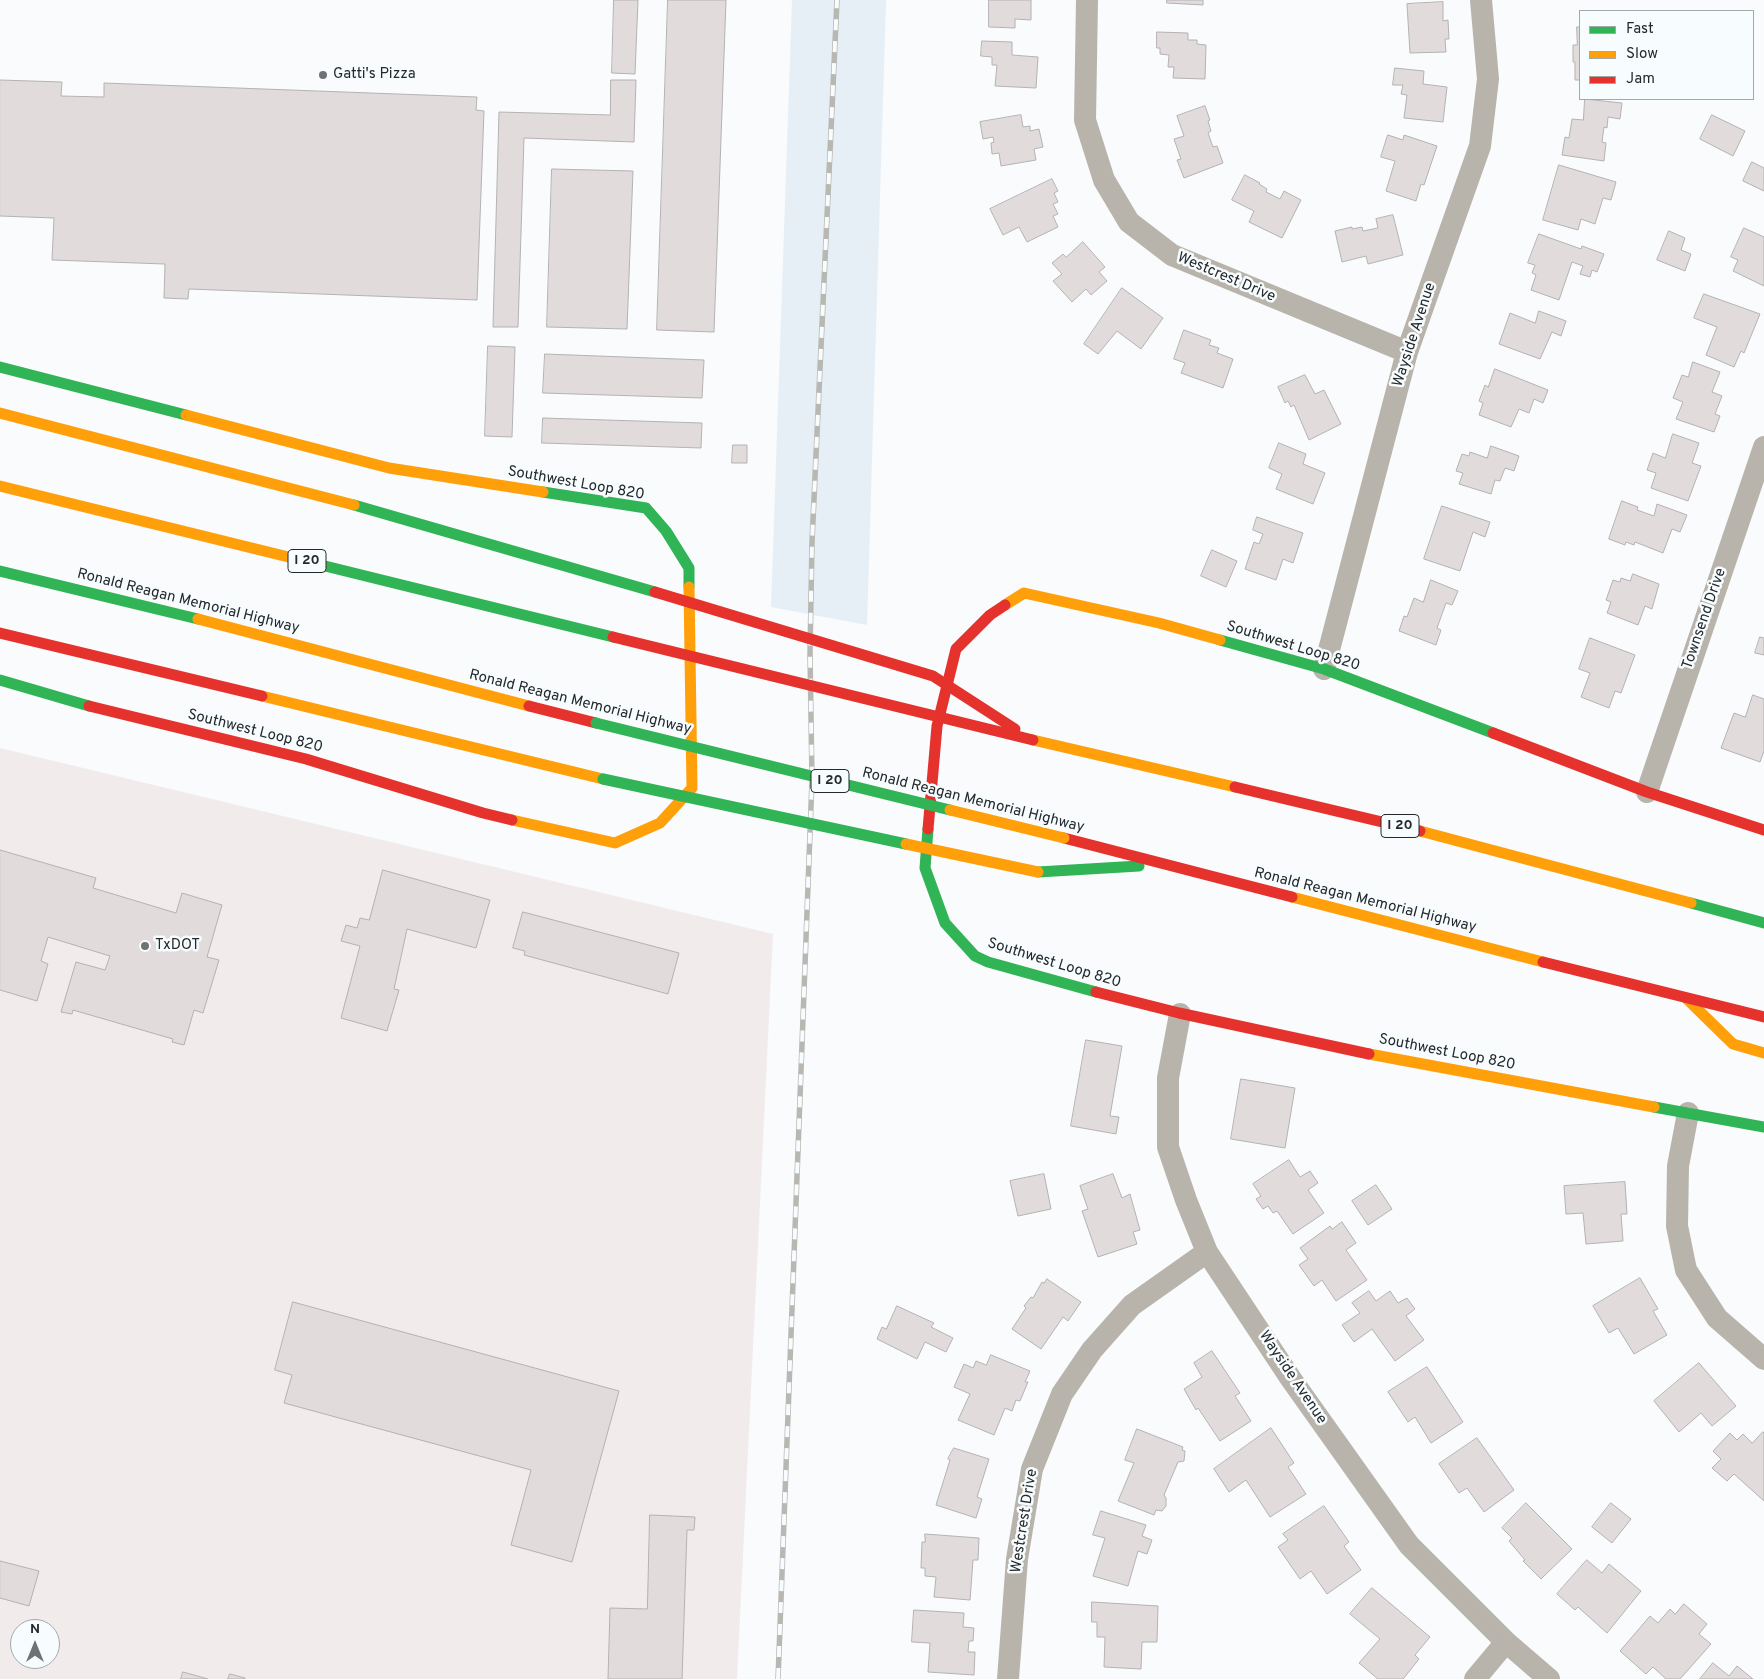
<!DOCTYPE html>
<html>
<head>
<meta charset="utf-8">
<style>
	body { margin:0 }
	#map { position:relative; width:1764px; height:1679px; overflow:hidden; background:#f9fbfd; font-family:Overpass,sans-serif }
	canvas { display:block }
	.legend { position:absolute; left:1579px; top:10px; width:175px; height:90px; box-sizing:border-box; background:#f7fcff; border:1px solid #a3a8ab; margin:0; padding:6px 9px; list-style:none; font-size:15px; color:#25292c }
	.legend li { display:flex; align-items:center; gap:10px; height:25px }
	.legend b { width:25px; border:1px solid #a3a8ab }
	.north { position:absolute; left:10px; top:1619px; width:50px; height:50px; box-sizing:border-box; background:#f7fcff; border:1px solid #a3a8ab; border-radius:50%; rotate:0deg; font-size:14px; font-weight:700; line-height:20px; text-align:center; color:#25292c }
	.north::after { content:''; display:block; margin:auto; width:18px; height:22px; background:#6f7275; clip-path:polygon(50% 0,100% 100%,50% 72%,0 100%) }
</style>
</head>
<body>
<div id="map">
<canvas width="1764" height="1679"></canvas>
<ul class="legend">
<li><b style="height:6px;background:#30b455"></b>Fast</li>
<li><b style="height:6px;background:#ff9f0a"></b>Slow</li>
<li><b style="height:6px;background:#e5322d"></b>Jam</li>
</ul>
<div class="north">N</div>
</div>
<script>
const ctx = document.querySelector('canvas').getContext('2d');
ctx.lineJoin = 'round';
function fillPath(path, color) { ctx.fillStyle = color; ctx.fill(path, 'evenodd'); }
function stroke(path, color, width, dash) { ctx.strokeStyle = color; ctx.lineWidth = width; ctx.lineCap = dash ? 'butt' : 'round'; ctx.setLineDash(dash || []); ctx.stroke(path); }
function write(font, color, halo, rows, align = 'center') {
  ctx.font = font + ' Overpass,sans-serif'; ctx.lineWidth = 5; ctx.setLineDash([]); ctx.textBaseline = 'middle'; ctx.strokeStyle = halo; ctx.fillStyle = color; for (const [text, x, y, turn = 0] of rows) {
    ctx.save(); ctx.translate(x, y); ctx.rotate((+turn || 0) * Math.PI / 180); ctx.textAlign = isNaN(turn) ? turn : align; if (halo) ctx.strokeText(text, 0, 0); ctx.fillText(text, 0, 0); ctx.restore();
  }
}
const commercial = new Path2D(`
	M0,748l773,186 -36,745h-737zM20,1629h30v30h-30z`);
const built = new Path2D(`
	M792,0h94l-19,625 -96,-18z`);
const building = new Path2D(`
	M614,0h24l-3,74 -23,-1z
	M668,0h58l-12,332 -57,-2z
	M989,0h42v20l-16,-1v9l-26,-1z
	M1167,0h36v5l-36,-2z
	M1443,2v19l5,-1 1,19h-4l1,13 -36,1 -3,-49z
	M1577,27h3v53h-5v-18h-2v-17h4z
	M1157,32l31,1v7h9v4l9,1 -1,34 -32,-1 1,-11h-6l1,-12 -9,-1v-6h-3z
	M982,41l30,1v13l26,2 -2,31 -41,-2 2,-21h-5v-8l-11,-1z
	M1395,68l29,3 -1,13 24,3 -4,35 -39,-4 3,-23 -6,-1 2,-9h-10z
	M0,80l62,2 -1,14 43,1v-14l373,14 -1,13 8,1 -7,189 -288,-11 -1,10 -24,-1 1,-34 -113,-4 2,-42 -54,-2z
	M611,80h25l-2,62 -110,-4 -6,189h-25l6,-215 111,3z
	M1585,99l37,4 -2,16 -12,-2 -1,11 -3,-1 -2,15 4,1 -2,18 -42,-6 3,-18 4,1 3,-19 11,1z
	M1205,106l5,14 -2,1 3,10 -3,2 5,14 4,-1 6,17 -39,15 -7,-18 4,-1 -7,-20 10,-3 -7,-20z
	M1021,115l2,12 7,-1v5l9,-2 4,18 -9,2 2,11 -35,6 -2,-13 -7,1 -1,-11 3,-1 -1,-5 -10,2 -3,-17z
	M1712,115l33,16 -12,25 -33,-17z
	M1388,135l15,5 1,-5 33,11 -13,39 -3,-1 -5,17 -30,-10 9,-30 -14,-4z
	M1752,162l12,6v23l-21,-10z
	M1559,165l57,17 -5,18 -8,-2 -8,26 -14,-5 -3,11 -35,-10z
	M552,169l81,2 -6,158 -80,-2z
	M1245,175l15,8 -1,1 8,5 -1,3 14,7 4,-8 17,9 -19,38 -33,-16 5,-11 -22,-11z
	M1052,179l6,12 -4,2 4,9 -5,2 5,10 -5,2 5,11 -31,15 -8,-15 -16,8 -13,-26z
	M1393,215l10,40 -35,9 -2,-8 -24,6 -7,-31 17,-4v2l10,-2 1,4 15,-3 -2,-9z
	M1744,228l20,9v49l-31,-15 5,-11 -7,-3z
	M1669,231l16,7 -4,12 10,4 -6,17 -28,-11z
	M1539,234l42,15 1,-3 22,8 -7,18 -5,-2 -2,7 -10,-3 3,-8 -11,-4 -13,38 -28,-10 5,-15 -4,-2 3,-8 -7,-2z
	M1083,242l22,25 -6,5 8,9 -16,14 -5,-6 -14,13 -19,-21 9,-7 -10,-11 11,-9 3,3z
	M1122,288l41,30 -22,31 -24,-18 -19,23 -14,-10z
	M1704,294l56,20 -16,39 -3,-2 -7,16 -28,-12 11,-28 -23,-9z
	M1539,311l27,10 -5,15 -9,-4 -12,27 -41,-15 11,-31 25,10z
	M1184,330l27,10 -2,5 10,3 -2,5 16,6 -10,29 -42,-15 4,-10 -11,-4z
	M488,346l27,1 -3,90 -27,-1z
	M545,354l159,6 -2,38 -159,-5z
	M1693,362l27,10 -8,20 10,4 -7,18 5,2 -6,16 -38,-13 7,-17 -10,-4 9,-23 6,2z
	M1495,369l53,21 -5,13 -9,-4 -5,14 -10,-4 -8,18 -32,-12 4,-12 -4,-2 6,-16 3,2z
	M1305,375l10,19 9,-4 17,34 -32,16 -15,-35 -3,2 -3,-6 -3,2 -7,-16z
	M543,418l159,5 -1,25 -159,-5z
	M1673,434l26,9 -7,20 9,3 -13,35 -37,-13 5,-15 -9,-3 6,-17 12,5z
	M1279,443l27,11 -3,10 22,9 -12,31 -37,-15 6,-15 -13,-6z
	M733,445h14v18h-15z
	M1491,446l28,10 -5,15 -9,-3 -5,13 -5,-1 -4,14 -32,-10 4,-11 -7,-2 6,-17 7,2 1,-4 17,6z
	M1622,501l16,6 -1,3 17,6 3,-12 30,11 -7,17 -8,-3 -9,24 -28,-11 -1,3 -8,-3 -1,3 -16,-6z
	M1442,506l48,16 -5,15 -12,-5 -13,39 -36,-12z
	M1257,517l46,16 -10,30 -10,-4 -7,21 -31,-11 9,-27 5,2 4,-10 -10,-4z
	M1212,550l25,11 -11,26 -25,-11z
	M1633,574l26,10 -7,25 -7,-3 -7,19 -31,-12 4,-11 -5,-2 7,-20 7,2 1,-4 9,3z
	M1431,580l27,11 -6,14 -6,-2 -9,25 4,2 -5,15 -37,-14 5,-15 3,1 7,-19 9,4z
	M1760,637l4,1v17l-9,-2z
	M1590,638l45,17 -14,38 -6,-2 -6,17 -28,-11 9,-24 -11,-4z
	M1753,695l11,4v52l-4,11 -39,-14 13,-35 11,4z
	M0,850l96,28 -3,10 83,25 6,-20 40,12 -15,52 12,3 -16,53 -9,-3 -10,35 -12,-3 1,-3 -100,-29 -1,4 -11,-2 15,-50 29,8 5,-14 -62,-19 -7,24 7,3 -11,37 -37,-11z
	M383,870l107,30 -14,48 -69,-19 -13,60 5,1 -12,41 -46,-13 19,-72 -19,-5 5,-16 11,3 3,-10 9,2z
	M523,912l156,41 -11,41 -144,-39 1,-4 -12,-3z
	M1086,1040l36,6 -12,70 9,1 -3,17 -45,-8z
	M1241,1079l54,9 -10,60 -54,-9z
	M1289,1160l11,17 10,-6 8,12 -10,7 16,23 -31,21 -16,-23 -4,2 -5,-7 -5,3 -7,-10 5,-3 -8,-12z
	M1044,1174l7,35 -33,7 -8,-35z
	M1113,1174l9,24 8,-4 10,36 -7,2 4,12 -39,13 -16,-46 6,-2 -8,-23z
	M1625,1182l2,32h-6l2,27 -37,3 -3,-31 -17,1 -2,-28z
	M1376,1185l16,24 -24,16 -16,-24z
	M1342,1222l14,21 -10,7 21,30 -31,21 -14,-21 -8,6 -15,-21 9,-6 -8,-11 30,-22 2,3z
	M1640,1278l18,31 -5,2 14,24 -33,19 -16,-26 -9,5 -16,-27z
	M1047,1279l34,23 -13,19 -5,-4 -22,32 -29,-20 14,-21 -2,-2 7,-9 2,1 9,-16 2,1z
	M1369,1291l7,10 14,-10 8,12 9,-5 8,11 -9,7 18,24 -29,21 -23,-32 -18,13 -12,-17 18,-12 -8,-10z
	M293,1302l326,89 -47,171 -61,-17 20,-75 -247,-67 8,-28 -17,-5z
	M897,1306l37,17 -3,4 22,11 -7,14 -21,-10 -8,17 -40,-20 5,-12 4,2z
	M1212,1351l28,42 -5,3 16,25 -31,20 -22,-33 -2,2 -12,-21 18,-12 -8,-14z
	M991,1355l39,16 -5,11h3l-8,19 -4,-1 -4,11 -7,-3 -11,27 -36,-15 12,-26 -16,-7 10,-23 9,4 3,-7 10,4z
	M1699,1363l37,43 -24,20 -11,-13 -22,19 -25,-31z
	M1427,1367l36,55 -32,21 -16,-26 -7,5 -20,-30z
	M1271,1428l23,35 -6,4 18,27 -36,23 -24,-37 -17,12 -15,-23z
	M1137,1429l46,18 -1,3 3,1 -1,10 -6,1 -14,33 2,3v8l-4,5 -6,-1 -2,5 -36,-14 16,-38 -9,-3z
	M1763,1432l1,1v68l-30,-27 -7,7 -15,-13 9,-9 -8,-8 17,-18 7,7 6,-6 9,9z
	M1477,1438l37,52 -30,22 -17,-24 -8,5 -20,-29z
	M954,1448l35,11 -12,38 5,2 -6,19 -40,-13 14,-45 -2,-1z
	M1526,1503l46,46 -31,30 -18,-18 2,-1 -16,-19 3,-3 -10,-10z
	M1611,1503l20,16 -19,24 -20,-16z
	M1324,1506l25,36 -5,4 17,24 -34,24 -16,-23 -11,8 -22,-32 10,-7 -5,-6z
	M1101,1511l45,14 -4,11 10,4 -5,14 -9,-3 -10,35 -35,-10 12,-38 -12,-3z
	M650,1515l45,2 -1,13h-7l-5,149h-74l2,-71 37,1z
	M925,1534l54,4 -1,22h-5l-3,40 -36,-3 2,-20 -11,-1v-8h-4l1,-26h3z
	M1587,1560l15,13 7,-9 32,27 -34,42 -29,-26 -3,3 -18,-16z
	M0,1561l39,10 -10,35 -29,-8z
	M1372,1588l58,49 -15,18 4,4 -16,20h-25l-19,-16 21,-24 -30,-25z
	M1092,1602l66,4 -1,36h-15l-1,27 -37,-2 1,-30h-8v-15h-5z
	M1684,1604l23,20 -8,10 12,10 -31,35h-14l-13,-12 -7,7 -26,-23 30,-35 8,7 12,-14 5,5z
	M914,1610l50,3 -1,14 11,1 -1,13h-4l-1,11h7l-1,23 -46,-3 2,-29 -18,-1z
	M1713,1663l16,13 8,-10 16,13h-53z
	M183,1672l25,7h-27z
	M230,1674l15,4v1h-17z`);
const street = new Path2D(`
	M1087,0l-2,120 19,60 25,42 43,33 235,97
	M1324,669l83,-317 73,-206 8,-67 -7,-79
	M1647,792l117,-345
	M1180,1014l-12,64v69l18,53 21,52 84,127 118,166 97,97 43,37
	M1688,1113l-10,53 -1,60 9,44 31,48 47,41
	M1008,1679l9,-120 15,-90 30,-75 30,-44 40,-45 75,-53
	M1475,1679l31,-37`);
const fast = new Path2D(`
	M0,367l186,48
	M543,492l103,16 20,23 23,37v19
	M354,505l301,87
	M321,565l292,72
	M0,571l198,48
	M1220,640l104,29 169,64
	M0,680l89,26
	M928,829l-3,39 20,55 30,33 13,6 108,30
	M1038,872l101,-6
	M1691,903l73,20
	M1654,1107l110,20`);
const slow = new Path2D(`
	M0,413l354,92
	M186,415l203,53 154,24
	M0,486l321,79
	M1005,605l19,-12 135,30 61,17
	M198,619l331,87
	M262,696l341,83
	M1033,740l202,47
	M512,820l103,23 45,-20 32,-35 -3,-201
	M1420,831l271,72
	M1292,897l251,65
	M1687,999l46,45 31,9
	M1369,1054l285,53`);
const jam = new Path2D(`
	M0,633l262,63
	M89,706l217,53 177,54 29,7
	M529,706l67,17
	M1493,733l154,59 117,38
	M1235,787l185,44
	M928,829l9,-103 19,-77 34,-34 15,-10
	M1064,838l228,59
	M1543,962l221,55
	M1096,992l83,21 190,41`);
const rail = new Path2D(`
	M778,1679l34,-899 -2,-126 2,-112 25,-542`);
const fastBridge = new Path2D(`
	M596,723l354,87
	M603,779l303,65`);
const slowBridge = new Path2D(`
	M950,810l114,28
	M906,844l132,28`);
const jamBridge = new Path2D(`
	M655,592l278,84 82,53
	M613,637l420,103`);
const markers = [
	[323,75,5,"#6f7275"],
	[145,946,5,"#6f7275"]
];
const shields = [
	[307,561,38],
	[830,781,38],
	[1400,826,38]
];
const shieldNames = [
	["I 20",307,561],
	["I 20",830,781],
	["I 20",1400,826]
];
const poiNames = [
	["Gatti's Pizza",333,75],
	["TxDOT",155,946]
];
const streetNames = [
	["Westcrest Drive",1226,278,23],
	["Wayside Avenue",1415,335,-72],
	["Southwest Loop 820",576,484,10],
	["Ronald Reagan Memorial Highway",188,602,14],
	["Townsend Drive",1705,619,-71],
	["Southwest Loop 820",1293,647,17],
	["Ronald Reagan Memorial Highway",580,703,14],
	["Southwest Loop 820",255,732,14],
	["Ronald Reagan Memorial Highway",973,801,14],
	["Ronald Reagan Memorial Highway",1365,901,14],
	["Southwest Loop 820",1054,964,17],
	["Southwest Loop 820",1447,1053,11],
	["Wayside Avenue",1292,1378,56],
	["Westcrest Drive",1025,1521,-81]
];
fillPath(commercial, '#f2ebec');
fillPath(built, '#e6eff6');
fillPath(building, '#e2dbdb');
stroke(building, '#b4b2b3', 1);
stroke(street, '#b9b4ab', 22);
stroke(fast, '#30b455', 11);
stroke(slow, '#ff9f0a', 11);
stroke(jam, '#e5322d', 11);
stroke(rail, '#b8b7b2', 5.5);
stroke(rail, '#f7fcff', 4, [11]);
stroke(fastBridge, '#30b455', 11);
stroke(slowBridge, '#ff9f0a', 11);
stroke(jamBridge, '#e5322d', 11);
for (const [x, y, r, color] of markers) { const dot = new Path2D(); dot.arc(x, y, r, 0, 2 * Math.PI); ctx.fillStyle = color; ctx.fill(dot); stroke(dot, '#f7fcff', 2); }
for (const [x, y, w] of shields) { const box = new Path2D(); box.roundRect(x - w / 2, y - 11.5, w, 23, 4); ctx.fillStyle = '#f7fcff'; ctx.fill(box); stroke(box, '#25292c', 1); }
write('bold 14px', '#25292c', null, shieldNames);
write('15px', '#25292c', '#f7fcff', poiNames, 'left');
write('15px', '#25292c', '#f7fcff', streetNames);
</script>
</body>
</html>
